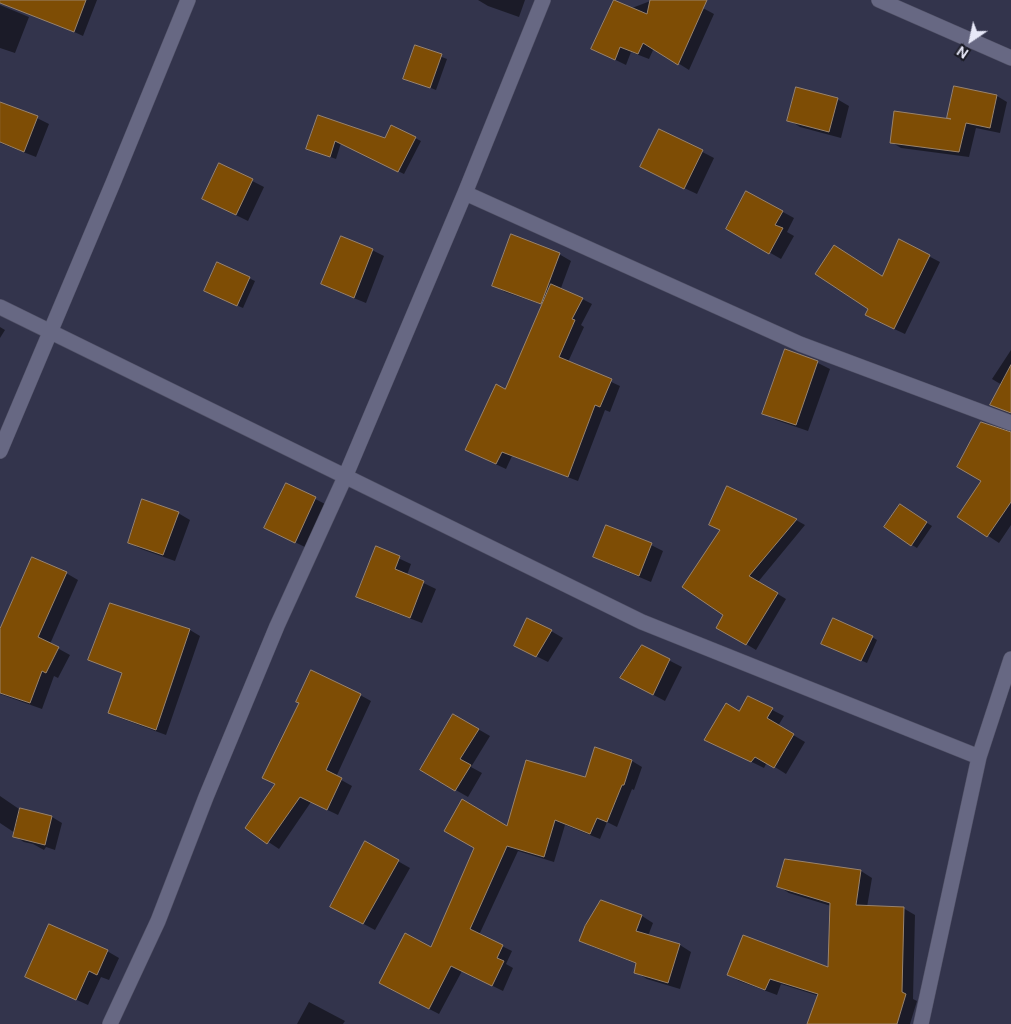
<!DOCTYPE html>
<html>
<head>
<meta charset="utf-8">
<style>
	body { margin:0 }
	#map { position:relative; width:1011px; height:1024px; overflow:hidden; background:#33344c; font-family:"DM Sans",sans-serif }
	canvas { display:block }
	.north { position:absolute; left:946px; top:15px; width:50px; height:50px; -webkit-text-stroke:4px #1c1d28; paint-order:stroke; rotate:214deg; font-size:14px; font-weight:700; line-height:20px; text-align:center; color:#e7e8f8 }
	.north::after { content:''; display:block; margin:auto; width:18px; height:22px; background:#e7e8f8; clip-path:polygon(50% 0,100% 100%,50% 72%,0 100%) }
</style>
</head>
<body>
<div id="map">
<canvas width="1011" height="1024"></canvas>
<div class="north">N</div>
</div>
<script>
const ctx = document.querySelector('canvas').getContext('2d');
ctx.lineJoin = 'round';
function fillPath(path, color) { ctx.fillStyle = color; ctx.fill(path, 'evenodd'); }
function stroke(path, color, width, dash) { ctx.strokeStyle = color; ctx.lineWidth = width; ctx.lineCap = dash ? 'butt' : 'round'; ctx.setLineDash(dash || []); ctx.stroke(path); }
const shadow = new Path2D(`
	M55,0h42l-14,36 -35,-16z
	M478,0h47l-6,17 -31,-11z
	M653,0h35l26,14 -25,56 -35,-22 -5,11 -18,-7 -5,13 -33,-16 39,-41z
	M0,5l29,12 -14,36 -15,-5z
	M416,47l31,12 -11,31 -31,-12z
	M955,87l42,9 10,6 -7,31 -24,-5 -7,29 -68,-9 -10,-6 62,-21 -5,-3z
	M837,99l12,7 -8,32 -41,-11 -11,-7z
	M318,116l67,23 30,-1 6,3 -17,33 -63,-31 -5,16 -28,-10z
	M37,118l12,6 -13,33 -36,-14v-23z
	M660,130l54,28 -17,36 -43,-20z
	M219,164l45,23 -16,34 -45,-22z
	M746,192l48,26 -7,14 7,4 -13,23 -54,-31z
	M899,241l41,21 -35,72 -28,-13 5,-44z
	M372,250l12,6 -18,47 -32,-13 -11,-6z
	M559,254l12,7 -10,27 31,16 -11,21 3,2 -16,35 52,24 -10,26 -5,-2 -27,71 -66,-25 -6,13 -30,-14 67,-150 -38,-13 -12,-7z
	M218,264l37,17 -12,27 -32,-14z
	M0,327l5,3 -5,8z
	M1011,350v64l-19,-9 10,-20 -10,-6z
	M786,351l32,12 12,6 -22,62 -32,-11 -12,-7z
	M1011,433v92l-12,18 -41,-27 25,-36z
	M286,484l41,21 -20,43 -29,-14z
	M905,509l27,17 -15,22 -5,-3z
	M178,513l12,7 -15,41 -34,-12 -12,-6z
	M796,520l9,5 -47,57 28,17 -30,51 -38,-23 7,-13 -42,-28z
	M606,526l45,19 12,6 -12,31 -45,-19 -12,-6z
	M376,548l35,16 -4,11 29,14 -14,34 -53,-20 -11,-7z
	M66,573l12,7 -28,64 20,11 -12,23 -4,-2 -12,33 -42,-15v-61z
	M111,605l79,25 10,6 -34,99 -46,-17 -10,-5 13,-39 -34,-15z
	M551,631l12,7 -15,24 -20,-10z
	M872,637l5,3 -10,23 -38,-17z
	M643,647l39,20 -17,34 -32,-17z
	M360,695l11,6 -35,76 16,9 -14,29 -27,-13 -32,47 -33,-22 30,-42 -12,-7 36,-75z
	M749,698l35,18 -6,10 27,16 -19,32 -19,-12 -3,6 -59,-29 35,-26z
	M454,715l36,21 -19,31 11,6 -14,24 -47,-27z
	M632,761l10,6 -8,23 -2,-1 -15,38 -10,-5 -7,17 -35,-14 -11,37 -36,-11 -39,84 33,16 -6,13 7,4 -10,23 -41,-20 -23,43 -49,-25 42,-40 76,-121 78,-49z
	M0,796l19,13 33,8 10,6 -7,27 -9,-3 -2,3 -11,-6 -9,-2 -10,-6 1,-3 -15,-10z
	M366,843l44,25 -35,62 -32,-17z
	M861,871l11,7 -5,29 36,1 12,7 -2,84 4,2 -7,23h-102l11,-28 -38,-12 -4,11 -38,-14 -11,-6 102,-6 1,-63 -42,-13 -11,-7z
	M642,916l11,7 -5,13 32,9 11,7 -11,37 -33,-10 -12,-7 2,-8 -44,-17 -12,-6z
	M107,951l12,7 -10,22 -8,-3 -13,28 -49,-22z
	M309,1002l36,19 -2,3h-46z`);
const building = new Path2D(`
	M0,0h86l-12,32 -74,-29z
	M614,0l33,14 3,-14h57l-29,65 -35,-22 -5,11 -18,-7 -5,13 -24,-11z
	M415,45l27,9 -12,34 -27,-9z
	M954,86l43,9 -7,33 -24,-5 -7,29 -69,-9 4,-32 57,8 -4,-1z
	M796,87l42,11 -9,34 -42,-11z
	M0,102l38,14 -14,36 -24,-10z
	M318,115l67,23 6,-13 25,12 -18,35 -63,-31 -5,16 -24,-8z
	M659,129l44,21 -19,39 -44,-22z
	M219,163l34,16 -17,36 -34,-16z
	M746,191l37,20 -8,14 8,3 -14,26 -43,-25z
	M511,234l49,19 -19,51 -49,-18z
	M341,236l32,13 -19,49 -33,-14z
	M899,239l31,16 -36,74 -29,-14 3,-6 -53,-35 19,-29 48,31z
	M217,262l33,15 -13,29 -33,-15z
	M551,284l32,14 -11,21 3,1 -16,37 53,22 -12,28 -5,-2 -27,72 -66,-25 -6,12 -31,-14 31,-66 9,5z
	M785,349l33,12 -22,64 -34,-11z
	M1011,365v48l-21,-8z
	M981,422l30,10v70l-24,35 -30,-20 24,-36 -24,-14z
	M286,483l30,14 -21,46 -31,-15z
	M727,486l70,33 -48,57 29,17 -32,52 -30,-17 7,-13 -41,-28 38,-57 -11,-5z
	M142,499l37,13 -16,43 -35,-12z
	M900,504l27,18 -16,24 -27,-19z
	M606,525l46,18 -13,33 -46,-19z
	M376,546l24,10 -5,13 29,12 -14,37 -54,-21z
	M32,557l35,15 -29,65 21,10 -13,26 -4,-2 -12,32 -30,-10v-64z
	M110,603l80,26 -34,101 -48,-17 14,-40 -34,-13z
	M527,618l25,12 -16,27 -22,-11z
	M833,618l40,18 -12,25 -40,-17z
	M642,645l28,14 -17,36 -33,-17z
	M311,670l50,24 -35,76 16,8 -15,32 -27,-13 -33,47 -22,-16 30,-44 -13,-6 37,-75 -3,-1z
	M748,696l25,12 -6,10 27,16 -20,34 -19,-11 -4,5 -47,-22 22,-37 13,8z
	M453,714l26,15 -19,30 11,6 -16,26 -35,-21z
	M595,747l37,13 -8,25h-2l-15,37 -10,-4 -7,16 -35,-14 -11,37 -37,-11 -37,83 33,16 -6,13 7,3 -12,25 -41,-20 -22,43 -50,-26 26,-50 26,14 43,-99 -30,-17 18,-32 45,27 19,-66 59,17z
	M20,808l32,8 -7,29 -32,-8z
	M365,841l34,19 -36,64 -33,-17z
	M785,859l76,11 -5,35 48,2 -2,85 4,2 -9,30h-90l11,-30 -48,-15 -5,11 -38,-15 16,-40 85,32 2,-64 -53,-16z
	M601,900l41,15 -6,16 44,13 -12,39 -34,-10 2,-10 -57,-22 6,-15z
	M49,924l59,26 -11,25 -8,-4 -13,29 -51,-23z`);
const minor = new Path2D(`
	M879,0l132,58
	M465,193l335,151 211,79
	M0,307l642,315 337,135
	M0,451l113,-268 75,-183
	M110,1024l48,-103 48,-124 71,-171 68,-149 120,-284 78,-193
	M921,1024l58,-267 32,-98`);
fillPath(shadow, '#0007');
fillPath(building, '#7e4d05');
stroke(building, '#99836d', 1);
stroke(minor, '#505065', 16);
stroke(minor, '#676883', 15);
</script>
</body>
</html>
